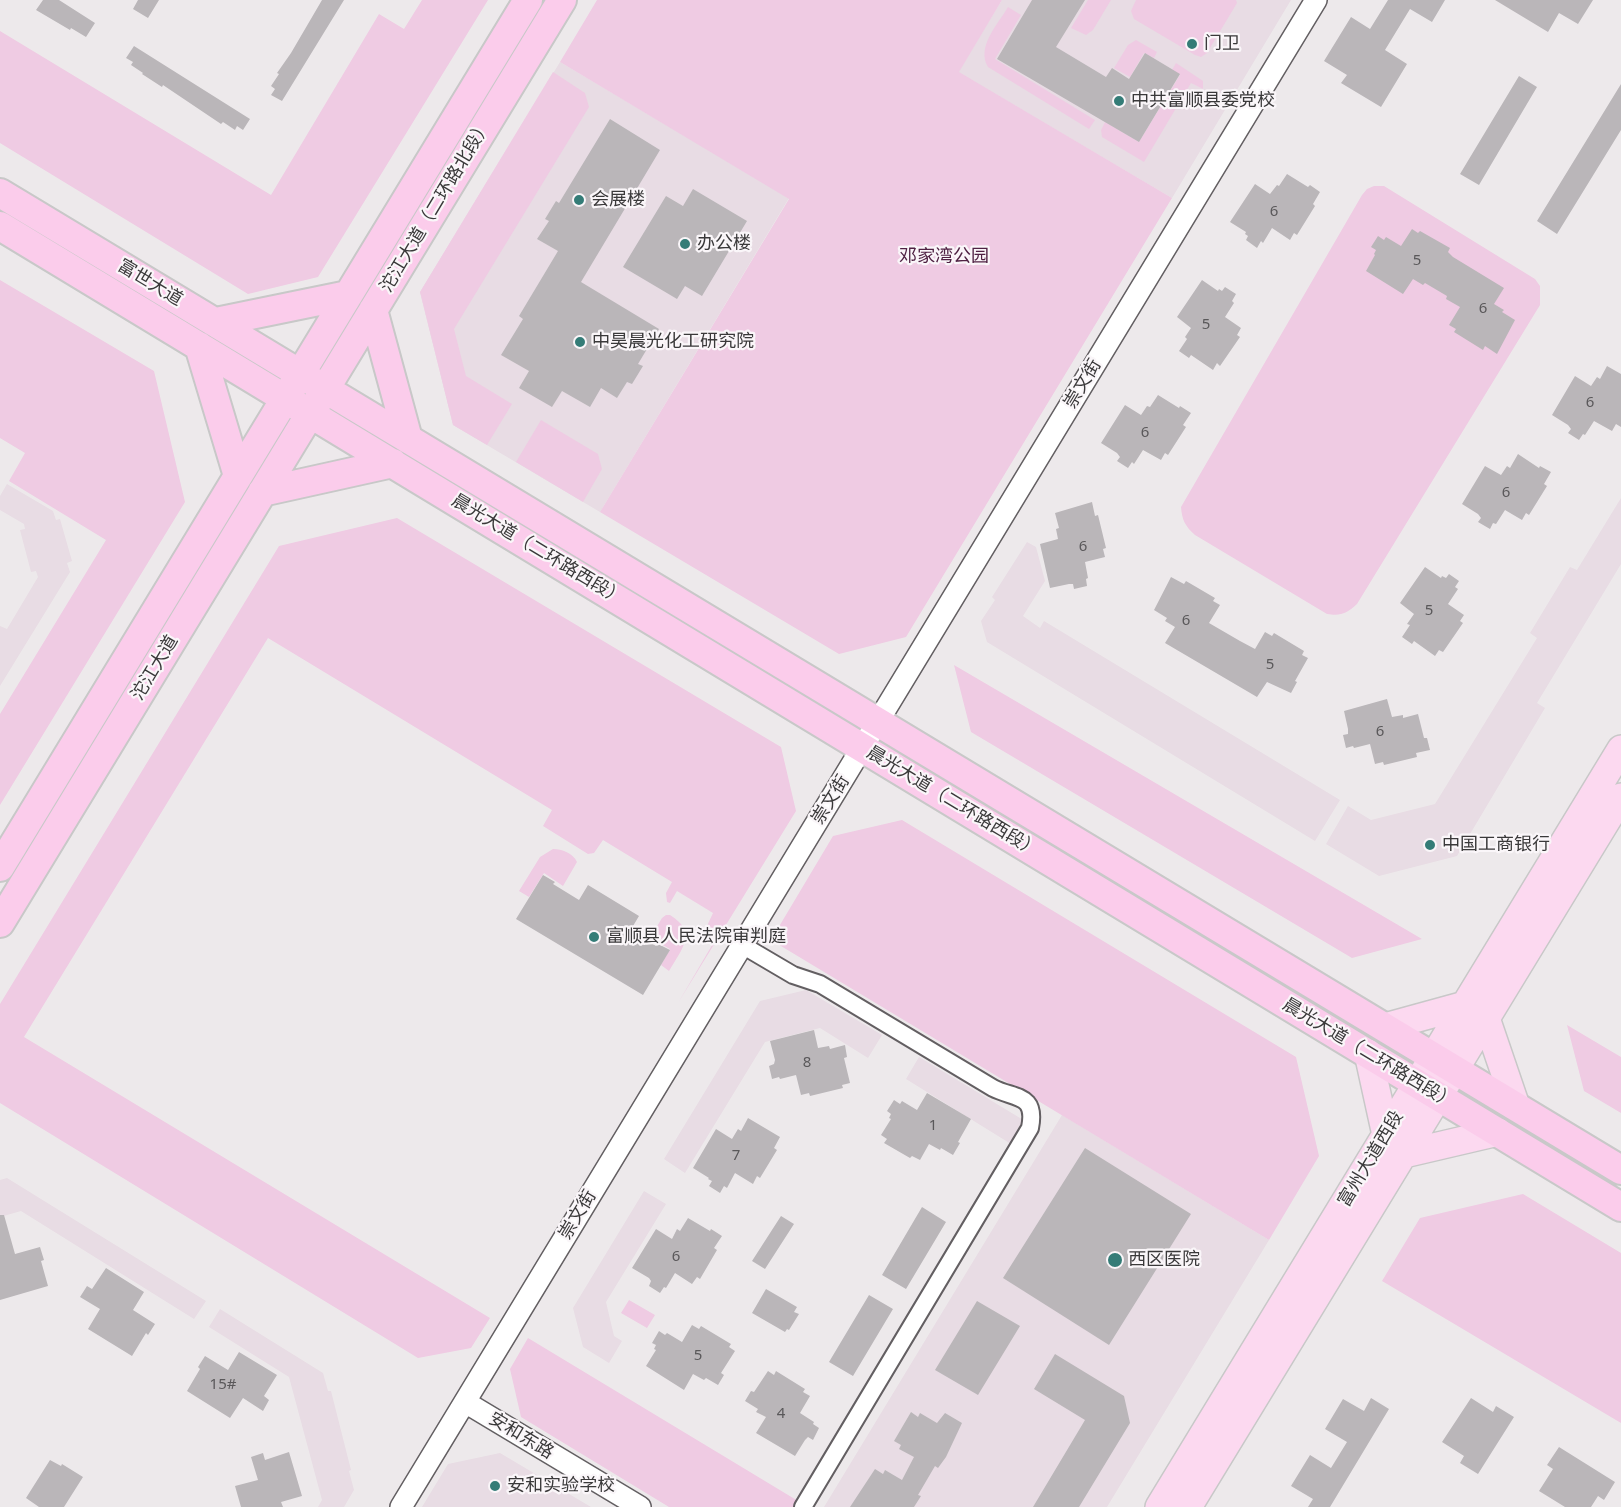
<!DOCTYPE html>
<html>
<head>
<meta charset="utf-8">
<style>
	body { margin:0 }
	canvas { display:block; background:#ede9eb }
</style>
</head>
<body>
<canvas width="1621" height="1507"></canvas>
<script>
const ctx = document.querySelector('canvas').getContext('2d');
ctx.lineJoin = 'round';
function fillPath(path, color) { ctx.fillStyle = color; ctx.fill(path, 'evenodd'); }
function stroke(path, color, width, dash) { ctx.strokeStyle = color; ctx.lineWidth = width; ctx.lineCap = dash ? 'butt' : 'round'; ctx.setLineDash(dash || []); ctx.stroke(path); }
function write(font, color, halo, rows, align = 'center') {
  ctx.font = font + ' "Noto Sans","Noto Sans SC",sans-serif'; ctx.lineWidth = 4.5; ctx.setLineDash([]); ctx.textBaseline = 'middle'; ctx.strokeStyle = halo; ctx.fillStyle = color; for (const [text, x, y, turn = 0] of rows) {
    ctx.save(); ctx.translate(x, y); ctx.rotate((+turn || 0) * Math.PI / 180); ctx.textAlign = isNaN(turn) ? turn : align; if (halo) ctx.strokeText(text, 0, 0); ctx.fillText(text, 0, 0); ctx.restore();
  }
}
const built = new Path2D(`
	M1002,0h289l-119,198 -214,-126z
	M560,62l229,136 -189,314 -147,-87 -33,-133z
	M7,484l46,27 3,9 4,-1 12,42 -5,2 3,9 -70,114v-60l7,3 31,-52 -2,-6 -5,1 -11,-42 5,-1 -1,-5 -24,-14v-14z
	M1621,498v66l-84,139 8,5 -88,148 -78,20 -53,-32 22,-38 23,14 64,-16 102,-166 -7,-5 40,-66 7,3z
	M1027,542l9,5 9,34 -22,35 17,12 4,-7 296,179 -25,41 -328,-199 -6,-21 14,-21 -3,-3z
	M806,990l76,45 -14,23 -48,-30 -55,14 -80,131 -21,-14 96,-158z
	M919,1057l106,64 -14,23 -105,-65z
	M1062,1115l207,125 -162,267h-283z
	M7,1178l199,123 -12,18 -173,-108 -21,6v-37z
	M644,1191l22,13 -60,98 8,34 8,5 -13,22 -26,-16 -10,-39z
	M220,1309l103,64 5,18h3l20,79 -2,1 5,19 -10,17h-26l4,-7 -33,-123 -80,-50z
	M500,1453l91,54h-169l26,-43z`);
const green = new Path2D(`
	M422,0h66l-170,277 -70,17 -248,-151v-112l271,164 108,-181 25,15z
	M597,0h405l-43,72 213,126 -266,439 -67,17 -239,-142 189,-313 -229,-137z
	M1088,0h23l-18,30 -7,5 -15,-7z
	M1136,0h100l1,3 -30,50 -6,4 -6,-2 -61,-36 -3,-8z
	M1008,7l13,8 -26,44 100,61 -6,9 -101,-62c-12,-20 10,-43 20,-60z
	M1136,40l21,12 -3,6 -10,-5 -14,24 -16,-9 14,-23z
	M1176,63l27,18v8l-12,-6 -47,79 -42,-25 -1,-7 4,-8 34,20 41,-67 -8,-5z
	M553,72l32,21 4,14 -135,222 12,47 46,28 -25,41 -34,-20 -33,-133z
	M1374,186h10l151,93 5,7v19l-183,299c-11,10 -16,12 -30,10l-132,-79c-10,-9 -13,-15 -14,-28l181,-312 5,-6z
	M0,280l154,91 31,131 -185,303v-91l106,-174 -97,-59 16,-28 -25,-15z
	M541,420l57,34 4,15 -19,33 -67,-40z
	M397,518l384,229 15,64 -118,192 40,-68 -12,-7 7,-15 -36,-22 -7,12 -3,-1 -1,-9 6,-11 -69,-42 -9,13 -6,1 -45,-28 9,-16 -284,-172 -244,399 466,281 -19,30 -53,10 -418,-255v-99l279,-458z
	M954,665l468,274 -70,19 -381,-226z
	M902,820l394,237 23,99 -50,84 -498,-300 62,-104z
	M553,849c9,0 20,4 24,13l-14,24 -19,-13 -15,24 -10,-6 21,-34z
	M666,915h4c28,17 12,34 -1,56l-8,-6 9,-16 -20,-11 12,-20z
	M1567,1025l54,32v56l-37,-22z
	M1523,1194l98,59v170l-239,-142 38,-63z
	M629,1300l26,15 -8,13 -26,-15z
	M528,1338l280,169h-139l-148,-90 -11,-48z`);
const building = new Path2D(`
	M43,0h16l36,23 -9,14 -15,-9 -1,2 -34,-20z
	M138,0h21l-11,18 -15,-9z
	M322,0h22l-62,101 -11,-6 4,-6 -4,-3 8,-12 -2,-1 14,-20z
	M1032,0h53l-29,47 50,30 6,-9 17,11 16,-26 35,21 -41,68 -142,-83z
	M1388,0h57l-13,22 -22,-13 -25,41 22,14 -26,43 -40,-24 6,-8 -23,-14 27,-44 19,12z
	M1495,0h98l-15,24 -19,-11 -11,19z
	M134,46l116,73 -7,11 -6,-4 -2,4 -12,-8 -2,2 -58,-39 -1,2 -20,-13 1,-1 -12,-8 2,-3 -7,-4z
	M1519,76l18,11 -58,98 -19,-11z
	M1621,84v46l-64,104 -20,-13z
	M610,119l50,31 -79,132 78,47 -21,35 5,2 -11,18 -5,-2 -10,16 -16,-10 -11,19 -28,-16 -10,16 -33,-19 10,-17 -28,-16 22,-36 -4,-3 39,-65 -21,-12 12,-18 -4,-2 11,-18 3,2z
	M1287,174l21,13 2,-2 10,7 -7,12 2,2 -18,29 -3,-2 -4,7 -18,-12 -9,15 -2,-2 -4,7 -11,-8 2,-4 -3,-2 1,-2 -16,-10 25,-38 15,10 7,-9 2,1z
	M693,189l54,32 -45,75 -17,-10 -8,13 -54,-32 43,-71 17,10z
	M1412,229l6,4 2,-2 30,17 -2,4 5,5 51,31 -10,16 10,6 -2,2 13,8 -18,34 -12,-8 -2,4 -29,-18 2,-3 -7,-4 11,-18 -14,-8 1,-3 -22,-13 -2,2 -10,-6 -10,15 -37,-23 9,-16 -1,-1 2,-4 -5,-3 7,-11 6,4 2,-3 15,9z
	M1202,280l16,11 1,-2 3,2 3,-4 11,7 -4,7 2,2 -9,14 16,11 -4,7 3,2 -20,29 -3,-3 -4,7 -22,-15 -2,3 -10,-7 8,-12 -2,-2 6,-9 -14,-11z
	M1607,366l14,8v53l-5,-3 -4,7 -18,-10 -9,14 -2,-1 -4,6 -11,-7 3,-4 -3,-4 -16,-10 23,-39 16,10 6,-9 3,2z
	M1158,395l21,13 1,-2 11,7 -8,12 3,2 -18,28 -3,-2 -4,7 -18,-10 -9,14 -2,-2 -4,6 -11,-7 3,-4 -3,-4 -16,-10 24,-38 16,10 6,-9 3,1z
	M1518,454l21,14 1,-2 11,6 -7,12 3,2 -18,29 -3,-2 -4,7 -17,-10 -9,14 -3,-1 -3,6 -12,-7 3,-4 -3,-4 -16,-10 23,-38 16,9 6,-9 3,2z
	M1092,502l3,14 3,-1 8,33 -3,1 2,8 -20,5 3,16 -2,1 1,7 -13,3 -1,-5h-4l-19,4 -10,-44 18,-5 -2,-10 3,-1 -4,-15z
	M1425,567l16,11 1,-2 4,2 3,-4 10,7 -4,6 3,2 -10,15 16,11 -4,6 3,2 -20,29 -4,-2 -4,6 -21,-15 -2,3 -10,-7 8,-12 -3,-1 7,-10 -14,-11z
	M1171,577l13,7 2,-3 29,17 -2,3 7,4 -11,18 31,18 15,8 10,-17 7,4 2,-3 30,18 -2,4 6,3 -13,23 2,1 -6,11 -24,-11 -10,15 -92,-54 10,-16 -10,-6 2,-3 -13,-8z
	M1387,699l5,18 11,-2v3l15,-4 6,24h3l3,12 -14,3 1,4 -33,8 -1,-3 -8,2 -5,-20 -16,4 -1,-2 -7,2 -3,-13 5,-1v-5l-4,-18z
	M543,875l12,7 -2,2 26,16 9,-15 51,31 -9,15 26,15 2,-2 12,6 -27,45 -127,-76z
	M814,1030l4,18 11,-2 1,3 15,-4 2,12 -3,1 6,25 -8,2 1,3 -33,8 -1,-3 -8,2 -5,-20 -16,4 -1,-2 -7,2 -3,-13 5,-2 1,-4 -5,-19z
	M927,1093l44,26 -13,23 2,1 -7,12 -12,-7 -1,2 -11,-6 -9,16 -8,-4 -2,2 -26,-15 3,-4 -6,-4 10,-16 -2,-1 2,-4 -4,-3 7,-11 6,4 2,-3 15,9z
	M748,1118l32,19 -6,11 3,2 -17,28 -3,-2 -4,8 -18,-11 -8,15 -3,-2 -4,7 -11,-7 3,-5 -4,-2 1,-1 -16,-10 23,-39 16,10 6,-10 3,2z
	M1085,1148l106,66 -82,131 -106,-67z
	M922,1207l24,15 -40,67 -24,-14z
	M0,1215h4l11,39 25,-7 4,13 -3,1 7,25 -48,14z
	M781,1216l13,8 -29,45 -13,-8z
	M688,1218l22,13 1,-2 11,7 -8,12 3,2 -17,29 -3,-2 -5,7 -17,-11 -9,15 -2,-1 -4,6 -11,-7 2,-5 -2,-3 -17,-10 24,-39 16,10 5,-10 3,2z
	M106,1268l38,24 -11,18 22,14 -7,11 -2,-2 -14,23 -44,-27 12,-20 -20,-12 7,-11 5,3z
	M766,1289l31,18 -3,5 5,2 -10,16 -2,-1 -2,3 -33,-19z
	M869,1295l24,14 -40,67 -24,-14z
	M977,1301l43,25 -42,69 -43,-25z
	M692,1325l7,4 2,-3 30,18 -2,3 6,4 -14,22 3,2 -6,10 -12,-7 -2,2 -11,-6 -9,16 -38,-24 10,-16 -2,-1 2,-4 -4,-2 7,-12 6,4 2,-2 15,9z
	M239,1352l38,23 -13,21 5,4 -6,11 -20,-13 -13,20 -43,-27 13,-22 -2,-2 7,-11 23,14z
	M1055,1354l69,42 6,27 -51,84h-46l52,-87 -51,-31z
	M768,1371l6,4 2,-4 29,18 -2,3 7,4 -10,17 14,9 -1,2 6,4 -6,12 -5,-3 -3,3 -10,16 -39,-23 10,-16 -10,-5 2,-3 -13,-8 6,-10 3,1z
	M1371,1398l18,11 -59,98h-22l5,-8 -22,-13 19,-31 21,13 16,-26 -22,-13 18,-30 21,12z
	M1471,1398l22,14 3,-6 18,11 -36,57 -18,-11 4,-7 -22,-14z
	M911,1412l7,5 2,-4 17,10 8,-10 17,10 -16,34 -8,11 -3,-2 -17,29 3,1 -7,11h-64l25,-38 8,5 2,-4 17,10 12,-23 -15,-8 2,-4 -7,-4z
	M1559,1447l56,35 -11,18 -6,-4 -7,11h-26l-26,-16 14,-22 -6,-4z
	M289,1452l13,44 -21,6 2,5h-42l-6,-21 23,-6 -7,-23 12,-4 2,7z
	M50,1460l11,6 1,-2 21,13 -19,30h-25l-13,-9z`);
const minor = new Path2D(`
	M742,945l51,30 27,9 173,104c21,11 44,5 37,40l-227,379`);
const tertiary = new Path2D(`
	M465,1402l175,105
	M401,1507l915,-1507`);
const primary = new Path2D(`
	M1486,1018l30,88
	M1385,1027l80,-22
	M1368,1053l18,82
	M1404,1154l94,-22
	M1159,1507l462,-758
	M1188,1507l433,-710`);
const trunk = new Path2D(`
	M0,193l1621,977
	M0,226l1621,981
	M373,310l35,129
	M216,322l132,-27
	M199,346l39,130
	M262,492l131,-29
	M0,867l528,-867
	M0,923l562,-923`);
const markers = [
	[1192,44,6,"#347c77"],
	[1119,101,6,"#347c77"],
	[579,200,6,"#347c77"],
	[685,244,6,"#347c77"],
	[580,342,6,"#347c77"],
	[1430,845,6,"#347c77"],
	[594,937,6,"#347c77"],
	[1115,1260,8,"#347c77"],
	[495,1486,6,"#347c77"]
];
const numberNames = [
	["6",1274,212],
	["5",1417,261],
	["6",1483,309],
	["5",1206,325],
	["6",1590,403],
	["6",1145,433],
	["6",1506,493],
	["6",1083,547],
	["5",1429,611],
	["6",1186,621],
	["5",1270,665],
	["6",1380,732],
	["8",807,1063],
	["1",933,1126],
	["7",736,1156],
	["6",676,1257],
	["5",698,1356],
	["15#",223,1385],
	["4",781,1414]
];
const poiNames = [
	["门卫",1204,44],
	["中共富顺县委党校",1131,101],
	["会展楼",591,200],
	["办公楼",697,244],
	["中昊晨光化工研究院",592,342],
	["中国工商银行",1442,845],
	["富顺县人民法院审判庭",606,937],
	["西区医院",1128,1260],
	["安和实验学校",507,1486]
];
const streetNames = [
	["沱江大道（二环路北段）",436,206,-59],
	["富世大道",150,283,31],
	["崇文街",1083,384,-59],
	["晨光大道（二环路西段）",538,550,31],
	["沱江大道",155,668,-59],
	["崇文街",831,800,-58],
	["晨光大道（二环路西段）",953,802,31],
	["晨光大道（二环路西段）",1369,1054,31],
	["富州大道西段",1371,1159,-59],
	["崇文街",578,1215,-59],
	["安和东路",521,1436,31]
];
const parkNames = [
	["邓家湾公园",944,257]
];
fillPath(built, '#e8dce4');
fillPath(green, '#efcbe3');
fillPath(building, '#bab6b9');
stroke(minor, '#635f62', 20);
stroke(tertiary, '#635f62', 24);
stroke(primary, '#c8c8c8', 30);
stroke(trunk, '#c8c8c8', 32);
stroke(minor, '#fff', 16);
stroke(tertiary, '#fff', 21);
stroke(primary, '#fcd9f0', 27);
stroke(trunk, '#fbcceb', 28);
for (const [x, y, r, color] of markers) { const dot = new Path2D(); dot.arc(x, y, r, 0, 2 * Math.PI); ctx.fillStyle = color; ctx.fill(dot); stroke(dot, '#faf6f9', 2); }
write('15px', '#5a585a', null, numberNames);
write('18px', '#3a393a', '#faf6f9', poiNames, 'left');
write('18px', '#3a393a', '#faf6f9', streetNames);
write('18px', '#4f2143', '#faf6f9', parkNames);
</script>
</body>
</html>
